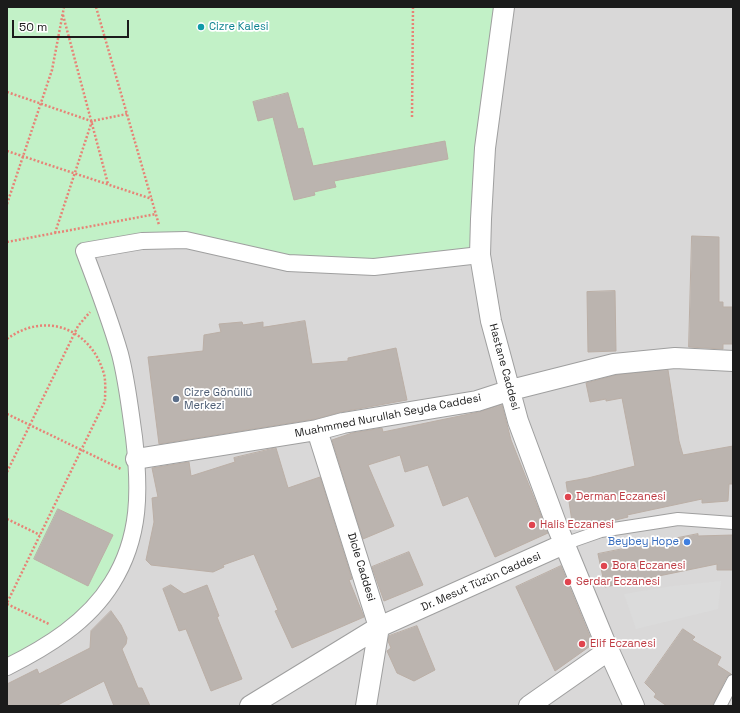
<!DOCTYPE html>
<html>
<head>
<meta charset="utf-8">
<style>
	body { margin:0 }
	#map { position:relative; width:740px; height:713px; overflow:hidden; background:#ebe8e1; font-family:"Space Grotesk",sans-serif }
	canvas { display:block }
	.frame { position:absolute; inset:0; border:8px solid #1b1b1b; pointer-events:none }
	.scale { position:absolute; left:12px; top:20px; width:117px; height:18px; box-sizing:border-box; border:2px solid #1b1b1b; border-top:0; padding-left:5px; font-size:12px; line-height:14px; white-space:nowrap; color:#1b1b1b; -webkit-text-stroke:3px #fff; paint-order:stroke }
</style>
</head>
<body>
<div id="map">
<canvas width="740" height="713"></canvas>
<div class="frame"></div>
<div class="scale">50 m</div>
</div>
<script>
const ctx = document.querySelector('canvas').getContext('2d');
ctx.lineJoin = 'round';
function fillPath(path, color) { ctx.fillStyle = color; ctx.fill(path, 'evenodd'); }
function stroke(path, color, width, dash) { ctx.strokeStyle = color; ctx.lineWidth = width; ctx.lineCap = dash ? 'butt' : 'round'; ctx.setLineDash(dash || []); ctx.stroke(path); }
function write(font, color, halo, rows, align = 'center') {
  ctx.font = font + ' "Space Grotesk",sans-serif'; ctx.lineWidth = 3.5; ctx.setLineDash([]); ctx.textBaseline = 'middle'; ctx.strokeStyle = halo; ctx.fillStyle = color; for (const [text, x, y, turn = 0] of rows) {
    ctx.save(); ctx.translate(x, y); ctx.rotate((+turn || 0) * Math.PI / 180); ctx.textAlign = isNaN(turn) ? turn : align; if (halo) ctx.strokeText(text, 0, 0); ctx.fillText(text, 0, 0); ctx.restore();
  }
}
const residential = new Path2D(`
	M7,7h726v699h-726z`);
const park = new Path2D(`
	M7,7h497l-24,248 -106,12 -188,-27 -102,11 22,60 32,192 -38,97 -93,67z`);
const parking = new Path2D(`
	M721,581l-3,28 -82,20 -12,-35 49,-8z`);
const building = new Path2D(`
	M288,93l10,36 5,-1 10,38 132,-25 3,18 -114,22 2,6 -22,5 1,3 -21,5 -21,-83 -15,4 -5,-19z
	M692,236l27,1v65h4v5h10v37h-10v5l-34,-2z
	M615,291l1,60 -28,1 -1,-60z
	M305,321l7,43 36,-3v-3l48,-10 11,52 -66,12 -26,7 -156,25 -11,-87 55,-6 1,-16 17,-3 -2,-8 23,-2 1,3 20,-3v5z
	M668,370l11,71 4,14 50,-9v38h-4l-1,17 -26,2v-4l-75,16 1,2 -33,8 -22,3 -7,-46 22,-4 47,-12 -13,-68 -16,3v-2l-16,3 -4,-19 30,-8z
	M502,405l9,35 37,93 -53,24 -27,-61 -25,10 -15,-41 -23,7 -5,-17 -32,10 26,61 -31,13 -31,-99 20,-7 30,-5 1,4 96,-20z
	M276,448l12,40 32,-11 32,102 -3,1 15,37 -72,31 -17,-37 3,-1 -24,-56 -31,11 1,2 -11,5 -62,-7 -5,-5 8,-38 -2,-24 6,-1 -6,-29 37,-6 2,14 44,-14 -1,-4z
	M58,509l55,26 -25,51 -54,-27z
	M698,534v2l35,-1v35h-16v-6l-112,23 -7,-33z
	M409,552l14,33 -39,16 -12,-34z
	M561,566l32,78 -38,27 -39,-84z
	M171,585l13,9 23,-9 12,31 -2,1 25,62 -31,12 -25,-62 -7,2 -16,-42z
	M111,611l10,14 6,13 -1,6 -4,5 16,39h4l8,18h-36l-10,-25 -48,25h-49v-22l30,-15 2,5 51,-26 1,-17z
	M417,626l18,44 -21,11 -17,-8 -10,-22 4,-3 -3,-7 1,-5z
	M683,629l12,8 -3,3 29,17 -4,8 14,9 -5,4 -14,28h-45l-13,-9 2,-3 -11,-11z`);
const path = new Path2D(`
	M96,7l63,218
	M7,8v-1
	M63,15l45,169
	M7,92l84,29
	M412,117l1,-110
	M7,151l145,48
	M7,204l45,-134 12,-63
	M55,233l37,-112 35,-7
	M7,242l149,-28
	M7,339c38,-28 84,-11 97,35 2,8 1,19 1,27l-98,202
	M7,414l114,55
	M7,472l71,-146 12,-14
	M7,519l33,16
	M7,604l42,20`);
const pedestrian = new Path2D(`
	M564,544l37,-13 77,-12 55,4
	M720,706l13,-25`);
const minor = new Path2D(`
	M7,667c40,-20 81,-45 105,-84 29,-46 28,-94 22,-146 -4,-28 -7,-56 -14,-83 -10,-35 -23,-69 -36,-103l58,-10 44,-1 102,23 86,4 106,-12`);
const tertiary = new Path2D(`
	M504,7l-19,141 -4,71 -1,36 11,66 27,100 39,105 47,114 30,66
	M317,430l62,197 -13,79
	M136,459l181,-29 26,-7 134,-22 34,-11 103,-26 61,-6 58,3
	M250,706l129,-79 185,-83
	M529,706l80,-56`);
const markers = [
	[201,27,4,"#0f9aa8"],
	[176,399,4,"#5c6f8a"],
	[568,497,4,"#e0444e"],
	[532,525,4,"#e0444e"],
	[687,542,4,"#3f7fe0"],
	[604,566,4,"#e0444e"],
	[568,582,4,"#e0444e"],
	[582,644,4,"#e0444e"]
];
const cultureNames = [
	["Cizre Kalesi",209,27]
];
const streetNames = [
	["Hastane Caddesi",504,367,75],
	["Muahmmed Nurullah Seyda Caddesi",388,416,-11],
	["Dicle Caddesi",361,567,73],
	["Dr. Mesut Tüzün Caddesi",481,582,-24]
];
const serviceNames = [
	["Cizre Gönüllü",184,393],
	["Merkezi",184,406]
];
const healthNames = [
	["Derman Eczanesi",576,497],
	["Halis Eczanesi",540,525],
	["Bora Eczanesi",612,566],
	["Serdar Eczanesi",576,582],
	["Elif Eczanesi",590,644]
];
const shopNames = [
	["Beybey Hope",679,542]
];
fillPath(residential, '#d9d8d8');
fillPath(park, '#c2f1c7');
fillPath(parking, '#dbdbdb');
fillPath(building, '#bbb4af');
stroke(building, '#bbafa6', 1);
stroke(pedestrian, '#9f9f9f', 14);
stroke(minor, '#9f9f9f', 18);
stroke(tertiary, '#9f9f9f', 22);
stroke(path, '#e78376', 2.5, [2, 2]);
stroke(pedestrian, '#fff', 12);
stroke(minor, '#fff', 16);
stroke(tertiary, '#fff', 20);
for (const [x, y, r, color] of markers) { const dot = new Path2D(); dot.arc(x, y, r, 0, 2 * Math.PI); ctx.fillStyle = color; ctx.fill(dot); stroke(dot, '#fff', 1.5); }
write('11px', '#0d838f', '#fff', cultureNames, 'left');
write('11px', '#1b1b1b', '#fff', streetNames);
write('11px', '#4e5e75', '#fff', serviceNames, 'left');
write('11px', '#be3a42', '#fff', healthNames, 'left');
write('11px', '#366cbe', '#fff', shopNames, 'right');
</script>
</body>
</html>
